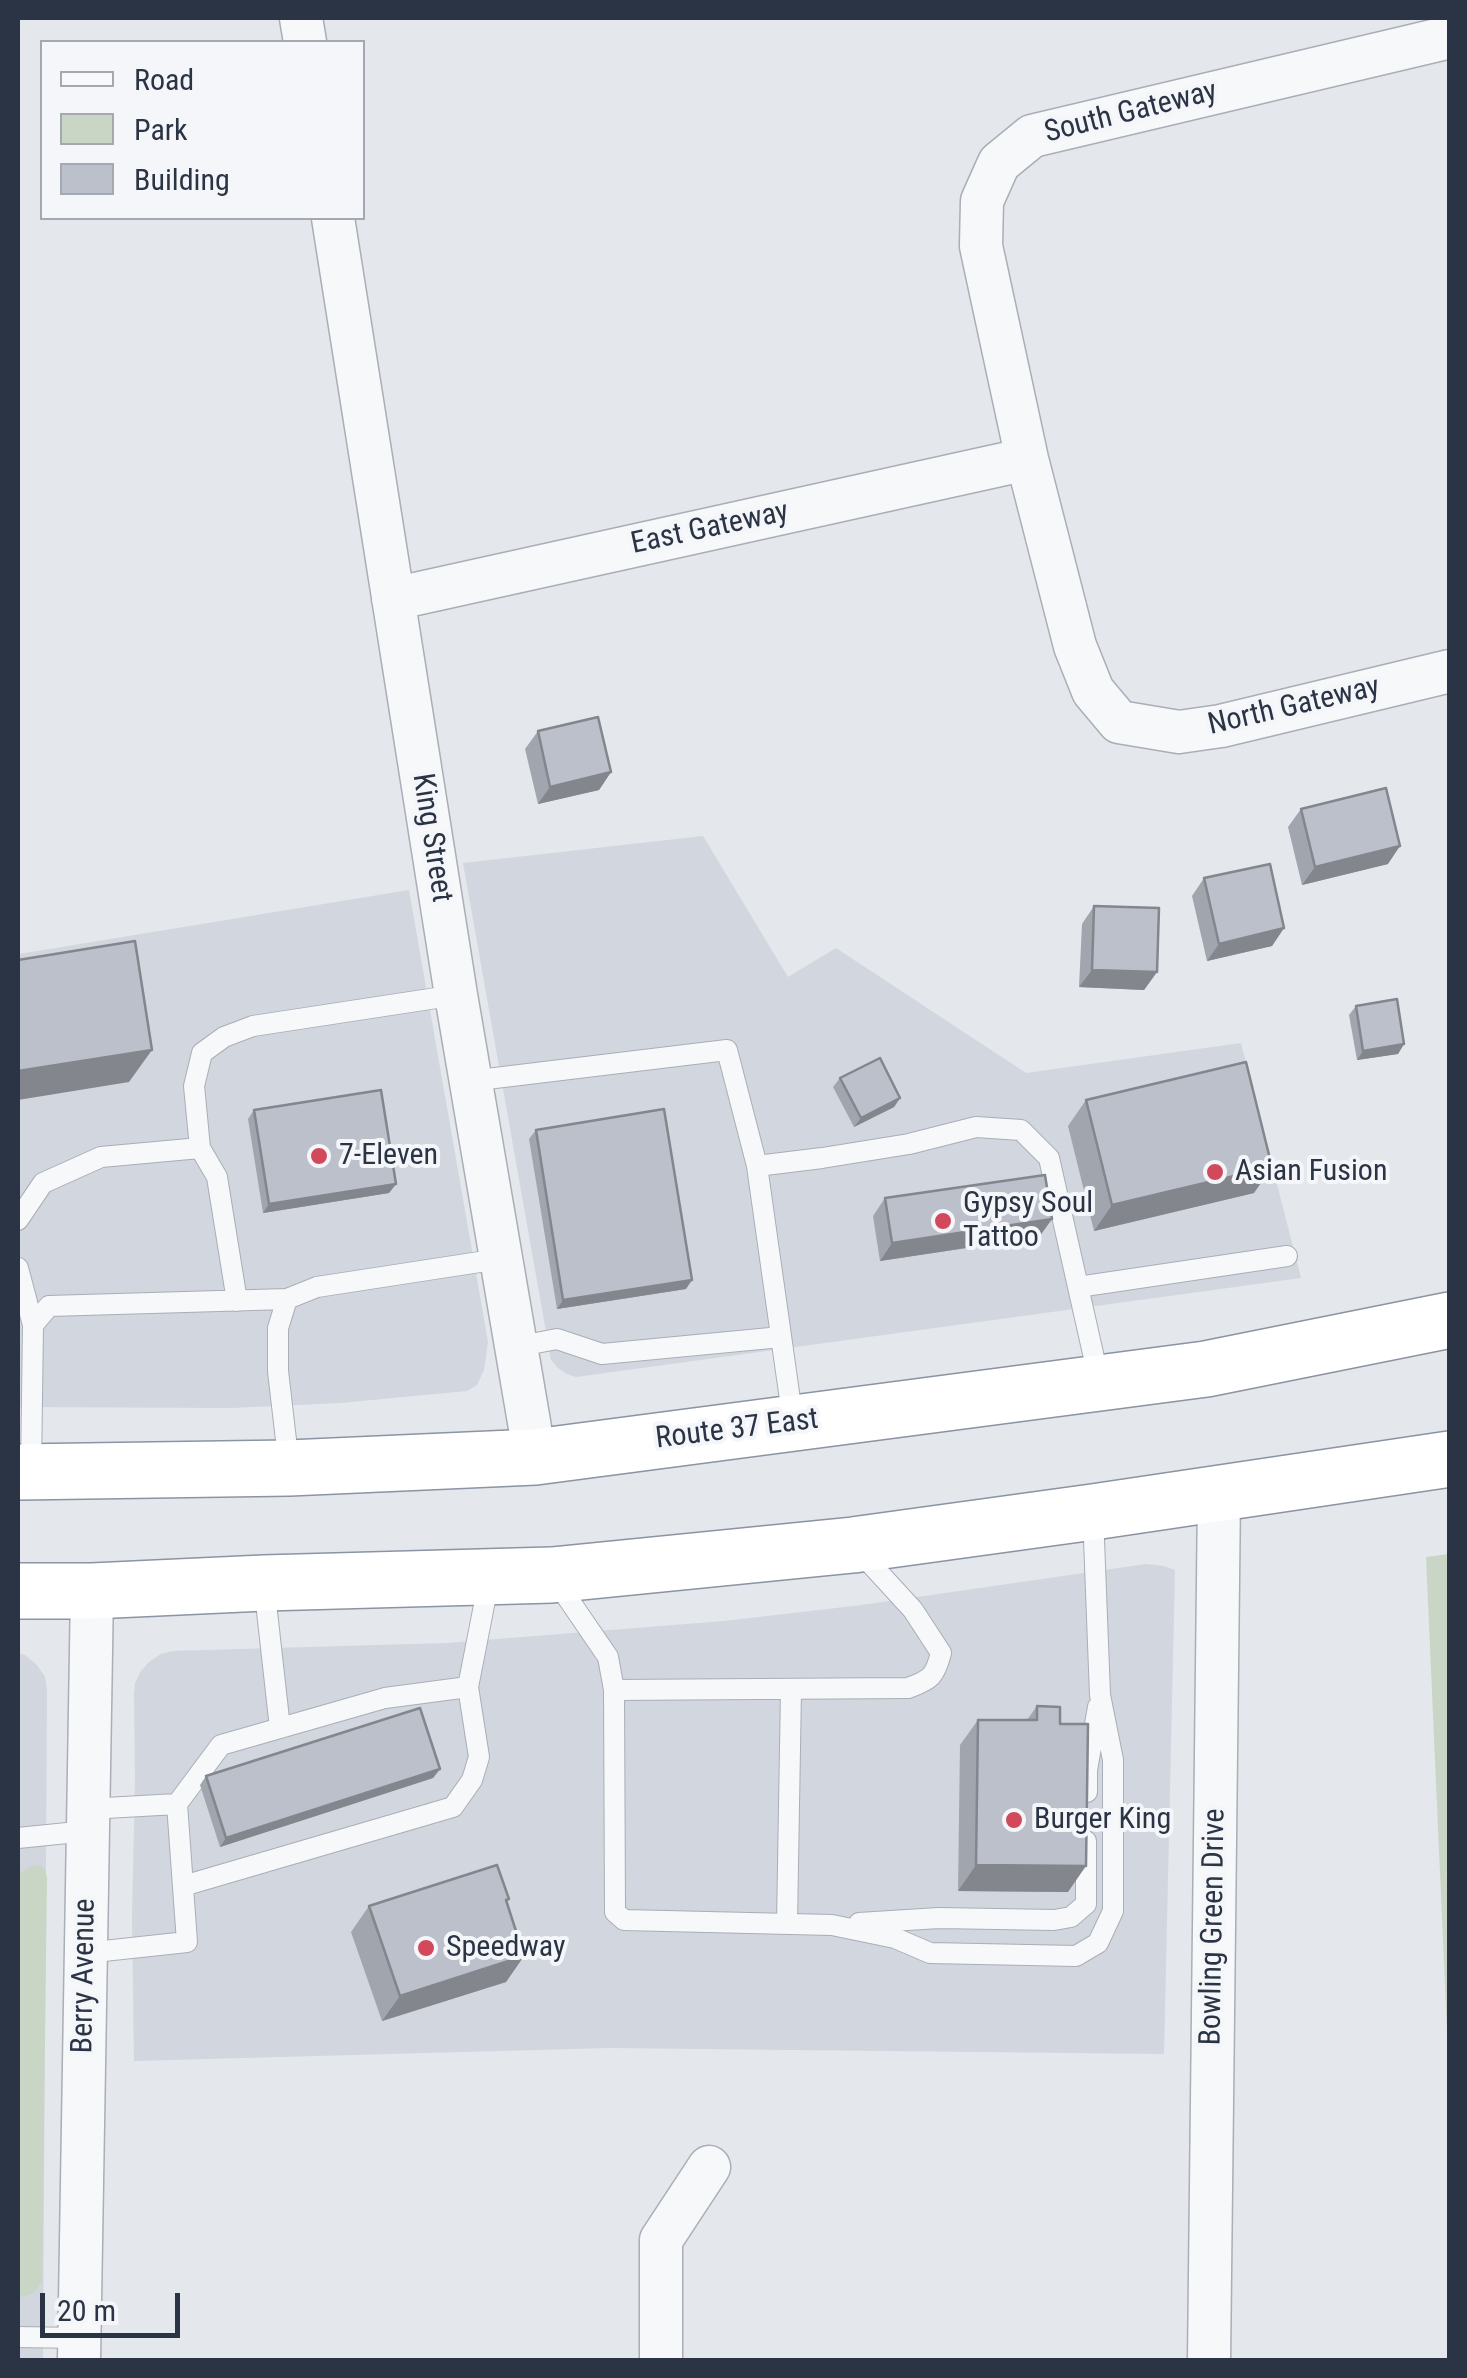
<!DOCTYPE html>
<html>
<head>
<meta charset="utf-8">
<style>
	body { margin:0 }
	#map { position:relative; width:1467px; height:2378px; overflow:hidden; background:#e4e7ec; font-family:"Roboto Condensed",sans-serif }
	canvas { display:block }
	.frame { position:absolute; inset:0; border:20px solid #2b3445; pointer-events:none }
	.legend { position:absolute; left:40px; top:40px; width:325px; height:180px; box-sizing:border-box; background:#f4f6f9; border:2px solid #a4a8b1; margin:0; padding:12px 18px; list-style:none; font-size:30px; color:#2b3445 }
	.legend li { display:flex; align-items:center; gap:20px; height:50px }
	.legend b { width:50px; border:2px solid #a4a8b1 }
	.scale { position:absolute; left:40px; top:2293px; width:140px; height:45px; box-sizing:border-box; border:5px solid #2b3445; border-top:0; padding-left:12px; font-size:30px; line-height:35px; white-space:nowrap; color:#2b3445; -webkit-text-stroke:8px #f4f6f9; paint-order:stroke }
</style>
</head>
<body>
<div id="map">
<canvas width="1467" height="2378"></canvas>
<div class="frame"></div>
<ul class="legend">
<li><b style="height:12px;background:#f7f8fa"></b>Road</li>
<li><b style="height:28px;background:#c9d6c5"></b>Park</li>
<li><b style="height:28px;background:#bbc0ca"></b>Building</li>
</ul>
<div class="scale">20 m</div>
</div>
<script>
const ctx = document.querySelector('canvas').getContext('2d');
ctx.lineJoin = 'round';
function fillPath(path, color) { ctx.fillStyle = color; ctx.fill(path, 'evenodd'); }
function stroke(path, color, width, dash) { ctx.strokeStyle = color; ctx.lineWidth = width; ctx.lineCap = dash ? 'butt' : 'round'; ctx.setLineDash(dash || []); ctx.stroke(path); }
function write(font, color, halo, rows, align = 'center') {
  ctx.font = font + ' "Roboto Condensed",sans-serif'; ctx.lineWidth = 8; ctx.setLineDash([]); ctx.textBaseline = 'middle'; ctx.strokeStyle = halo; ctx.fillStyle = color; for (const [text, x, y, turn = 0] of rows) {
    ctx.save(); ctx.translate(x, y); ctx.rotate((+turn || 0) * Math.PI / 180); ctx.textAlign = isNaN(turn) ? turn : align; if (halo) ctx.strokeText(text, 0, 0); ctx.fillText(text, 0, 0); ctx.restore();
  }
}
const built = new Path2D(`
	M703,836l85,141 48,-29 190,125 215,-30 60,235 -725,99 -9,-3 -9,-6 -7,-8 -88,-497z
	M409,890l79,452 -4,28 -7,15 -10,6 -127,12 -108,5 -214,-1v-457l1,4z
	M1146,1564l18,2 11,4 -11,484 -555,-6 -475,13 -2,-145 3,-136 -1,-85 1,-12 6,-12 8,-9 12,-8 11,-3 275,-8 277,-22 138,-16z
	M18,1653l7,2 12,10 8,12 2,14 -4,669h-25z`);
const green = new Path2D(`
	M1449,1554h1l-1,522 -23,-519z
	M38,1865l6,3 3,9 -5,404c-6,11 -11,16 -24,16v-423l14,-8z`);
const service = new Path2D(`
	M470,1081l257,-31 30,116 65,-8 87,-14 67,-17 45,3 28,28 50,222
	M200,1148l-6,-62 8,-33 22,-16 29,-11 203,-31
	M757,1166l36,255
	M18,1220l25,-37 58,-26 99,-9 17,29 20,124
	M18,1268l15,57
	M1078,1287l209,-31
	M515,1347l42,-8 45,15 179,-17
	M289,1466l-11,-95v-43l9,-29 30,-12 182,-28
	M31,1470l2,-145 16,-19 238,-7
	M556,1581l52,76 6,33 1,222 9,8 208,5 63,13 35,15 146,3 22,-13 15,-32v-151l-13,-65 -7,-181
	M264,1585l16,143
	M614,1690l294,-2c23,-8 27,-12 33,-35l-28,-43 -55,-60
	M1087,1792v-22l11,-63
	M88,1809l89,-5
	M18,1838l69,-7
	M183,1886l270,-79 19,-27 7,-23 -11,-70 21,-107
	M859,1923l80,-5 115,2 17,-3 15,-13v-63
	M787,1924l4,-235
	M85,1953l102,-11 -10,-138 44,-59 164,-47 83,-11
	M18,2337l60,1`);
const minor = new Path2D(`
	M301,18l4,24
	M1450,37l-418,99 -33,27 -17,38 -1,45 46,213 48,187 18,45 26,31 60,10 42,-6 229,-55
	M333,218l123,777 79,462
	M393,599l634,-140
	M79,2360l13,-769
	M661,2360v-120l48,-73
	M1209,2360l10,-866`);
const trunk = new Path2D(`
	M18,1472l271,-4 246,-11 671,-88 244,-49
	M18,1591h74l172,-8 288,-8 301,-30 240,-33 357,-53`);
const wall = new Path2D(`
	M538,731l73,41 -12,18 -61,14 -13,-55z
	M1301,809l87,55 -86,21 -14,-58z
	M1204,878l80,50 -12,18 -65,15 -15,-65z
	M1094,906l63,66 -13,18 -65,-3 3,-63z
	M1356,1006l48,38 -6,10 -41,6 -8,-45z
	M840,1078l60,20 -6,9 -40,20 -21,-40z
	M1086,1100l168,93 -160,38 -26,-105z
	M254,1110l142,74 -7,9 -126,20 -15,-94z
	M536,1130l150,159 -129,20 -28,-170z
	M885,1198l167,21 -13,18 -159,24 -7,-45z
	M1037,1706l31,186 -110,-1 2,-146 18,-25h49z
	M440,1769l-7,9 -213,69 -20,-62 6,-9z
	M369,1906l155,50 -18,26 -124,39 -31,-89z`);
const shadedWall = new Path2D(`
	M611,772l-12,18 -61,14 12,-17z
	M1400,846l-12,18 -86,21 13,-18z
	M1284,928l-12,18 -65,15 12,-17z
	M1092,970l65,2 -13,18 -65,-3z
	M1404,1044l-6,10 -41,6 6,-9z
	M152,1050l-23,32 -111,18v-29z
	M900,1098l-6,9 -40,20 7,-9z
	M1272,1167l-18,26 -160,38 18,-26z
	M396,1184l-7,9 -126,20 6,-9z
	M1052,1219l-13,18 -159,24 12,-18z
	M692,1280l-6,9 -129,20 6,-9z
	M440,1769l-7,9 -213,69 6,-9z
	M976,1865l110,1 -18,26 -110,-1z
	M524,1956l-18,26 -124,39 18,-25z`);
const building = new Path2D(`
	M598,717l13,55 -61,15 -12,-56z
	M1386,788l14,58 -85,21 -14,-58z
	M1270,864l14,64 -65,16 -15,-66z
	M1094,906l65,2 -2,64 -65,-2z
	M135,941l17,109 -134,21v-111z
	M1397,999l7,45 -41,7 -7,-45z
	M880,1058l20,40 -39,20 -21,-40z
	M1246,1062l26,105 -160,38 -26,-105z
	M381,1090l15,94 -127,20 -15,-94z
	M664,1109l28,171 -129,20 -27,-170z
	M1045,1175l7,44 -160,24 -7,-45z
	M1037,1706l23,1v17h28l-2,142 -110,-1 2,-145h59z
	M420,1708l20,61 -214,69 -20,-62z
	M497,1865l12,34 -3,1 18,56 -124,40 -31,-90z`);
const markers = [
	[319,1156,10,"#d1495b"],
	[1215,1172,10,"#d1495b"],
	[943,1221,10,"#d1495b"],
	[1014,1820,10,"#d1495b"],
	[426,1948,10,"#d1495b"]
];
const streetNames = [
	["South Gateway",1131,113,-14],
	["East Gateway",710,529,-12],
	["North Gateway",1294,707,-13],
	["King Street",431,838,81],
	["Route 37 East",737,1430,-7],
	["Bowling Green Drive",1214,1927,-89],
	["Berry Avenue",85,1976,-89]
];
const poiNames = [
	["7-Eleven",339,1156],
	["Asian Fusion",1235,1172],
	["Gypsy Soul",963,1204],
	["Tattoo",963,1238],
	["Burger King",1034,1820],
	["Speedway",446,1948]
];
fillPath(built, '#d2d6de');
fillPath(green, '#c9d6c5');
stroke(service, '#a9aeb7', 22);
stroke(minor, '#a9aeb7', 45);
stroke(trunk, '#8b94a3', 58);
stroke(service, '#f7f8fa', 20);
stroke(minor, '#f7f8fa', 42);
stroke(trunk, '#fff', 55);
fillPath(wall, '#a1a5ae');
fillPath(shadedWall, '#83868d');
fillPath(building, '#bbc0ca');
stroke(building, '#83868d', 2.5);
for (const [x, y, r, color] of markers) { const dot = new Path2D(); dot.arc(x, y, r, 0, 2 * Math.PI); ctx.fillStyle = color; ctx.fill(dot); stroke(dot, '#f4f6f9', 4); }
write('30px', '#2b3445', '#f4f6f9', streetNames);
write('30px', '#2b3445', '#f4f6f9', poiNames, 'left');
</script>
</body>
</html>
